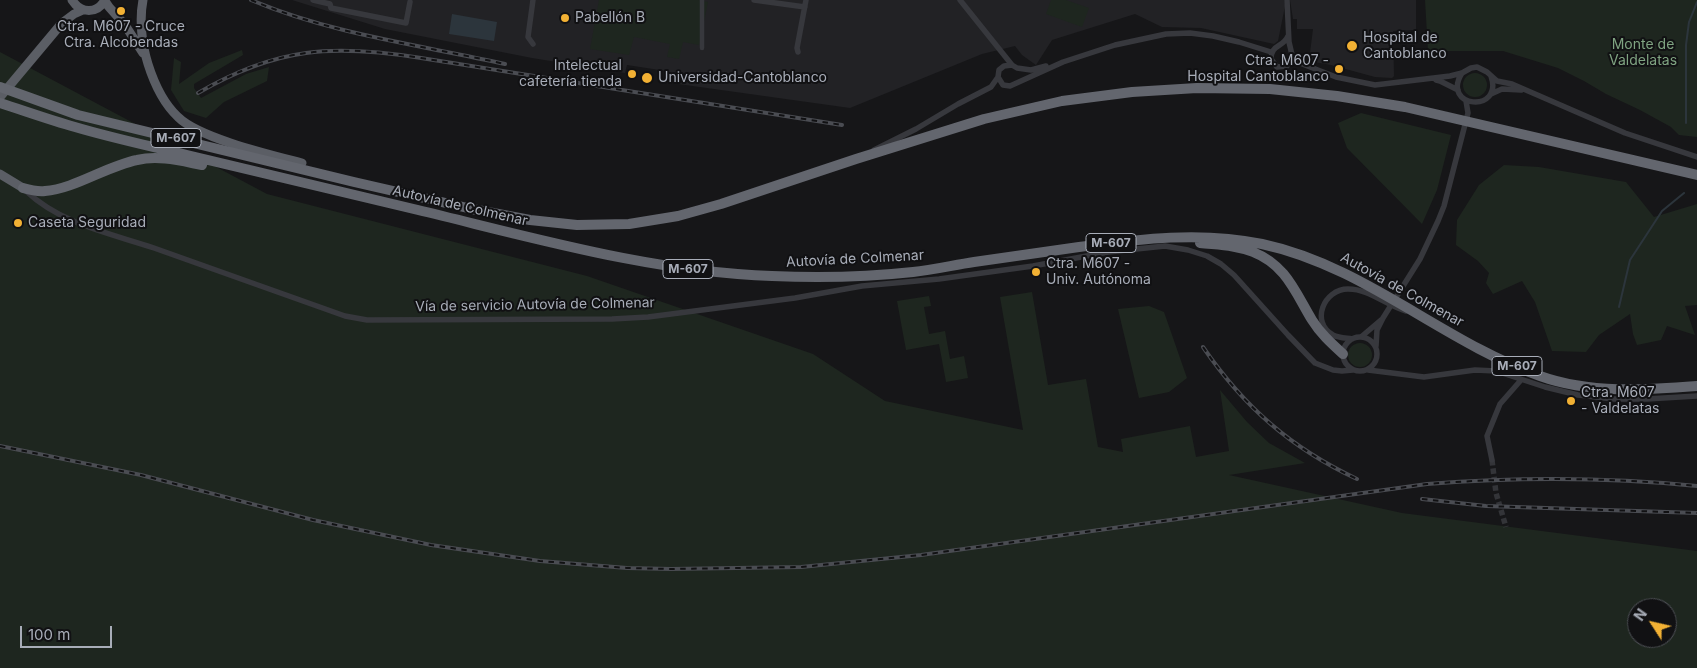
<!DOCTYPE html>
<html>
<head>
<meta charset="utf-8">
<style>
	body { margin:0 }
	#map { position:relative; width:1697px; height:668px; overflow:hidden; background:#161618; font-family:Inter,sans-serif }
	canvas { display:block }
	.north { position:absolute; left:1627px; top:598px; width:50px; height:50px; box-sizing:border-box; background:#111113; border:1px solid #4d4f55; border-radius:50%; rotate:305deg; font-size:14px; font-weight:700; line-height:20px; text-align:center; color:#a8adb8 }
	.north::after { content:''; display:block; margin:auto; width:18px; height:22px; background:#f2b134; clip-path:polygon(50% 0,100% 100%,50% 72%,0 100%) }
	.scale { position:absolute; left:20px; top:626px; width:92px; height:22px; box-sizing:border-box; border:2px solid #a8adb8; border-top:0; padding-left:6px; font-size:15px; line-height:18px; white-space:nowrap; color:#a8adb8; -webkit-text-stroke:4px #111113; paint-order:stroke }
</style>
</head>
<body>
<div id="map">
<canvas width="1697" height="668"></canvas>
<div class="north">N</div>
<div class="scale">100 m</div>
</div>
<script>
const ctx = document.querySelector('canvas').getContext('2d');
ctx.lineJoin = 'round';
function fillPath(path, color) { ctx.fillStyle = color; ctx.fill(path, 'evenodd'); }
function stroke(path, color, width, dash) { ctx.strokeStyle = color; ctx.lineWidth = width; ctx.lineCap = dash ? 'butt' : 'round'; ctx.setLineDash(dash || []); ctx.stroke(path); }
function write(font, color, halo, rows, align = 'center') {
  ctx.font = font + ' Inter,sans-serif'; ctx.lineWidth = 4; ctx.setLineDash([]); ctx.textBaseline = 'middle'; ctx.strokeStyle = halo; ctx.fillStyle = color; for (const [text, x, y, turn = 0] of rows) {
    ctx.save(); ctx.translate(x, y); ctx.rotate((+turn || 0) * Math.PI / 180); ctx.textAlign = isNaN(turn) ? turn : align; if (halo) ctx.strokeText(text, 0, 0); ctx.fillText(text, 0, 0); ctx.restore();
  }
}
const built = new Path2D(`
	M292,0h992l1,6 -7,35 -4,3 -73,-16 -39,-1 -27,-13 -83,26 -16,25 -14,-10 -7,-9 -33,8 -132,54 -186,-26 2,-11 -39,-6 -2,8 -93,-15 -147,-29z
	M1290,0h126v30l-23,1 1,45 -2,2 -17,-1 -44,-12 -22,-4 4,-32h-16v-10h-4z`);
const green = new Path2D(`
	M599,0h99l10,2 -9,43 -16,-3 -4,17 -12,-2 3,-13 -36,-7 -5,18 -39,-6z
	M1051,0h15l23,8 -7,19 -36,-13z
	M1425,0h272v137l-18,-2 -8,-8 -31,-17 -34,-16 -22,-13 -26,-13 -55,-17h-75z
	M242,50l1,5 -49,29v4l7,10 45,-24 23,-7 -2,14 -43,21 -18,16 -22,-7 -13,-21 3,-32 7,4 -2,22 30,-21z
	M0,52l267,142 320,82 226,78 72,47 138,29 -23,-133 32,-5 16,93 38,-6 12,68 25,5 -2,-13 69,-13 6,31 33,-6 -9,-61 27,32 22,21 36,20 -76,12 173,38 295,38v117h-1697zM1637,608h30v30h-30z
	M1463 85a12 12 0 1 1 24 0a12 12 0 1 1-24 0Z
	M1361,113l90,22 -14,55 -15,34 -75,-76 -9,-25z
	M1504,165l35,2 87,15 28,35 43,-13v101l-12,1 10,29 -28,-9 -6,14 -24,5 -4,-11 -3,-20 -31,21 -13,17 -34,-1 -17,-49 -13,-21 -29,13 -7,-11 3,-10 -11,-12 -22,-16 1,-25 22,-35z
	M929,296l2,10 -7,1 5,27 16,-3 5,28 14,-3 4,22 -22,4 -7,-38 -33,6 -9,-49z
	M1149,306l15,6 23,66 -18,14 -30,6 -21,-89z
	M1348 355a12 12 0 1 1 24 0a12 12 0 1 1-24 0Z`);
const water = new Path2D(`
	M452,14l45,8 -3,19 -45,-7z`);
const stream = new Path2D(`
	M1686,123v-78l3,-23 8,-20
	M1619,307l11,-47 32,-49 22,-18`);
const minorTunnel = new Path2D(`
	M1492,460l4,33 10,34`);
const pedestrian = new Path2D(`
	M702,0v48`);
const minor = new Path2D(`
	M313,0l17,4 1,4 75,15 4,-21
	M533,0l-5,37 5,7
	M754,0l51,7
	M960,0l52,65
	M1287,0l2,42 4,17 -6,7 -10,1 -6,-8c0,-15 12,-11 17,-23
	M798,52l-1,-4 9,-48
	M1292,60l44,17 39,8 75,-9 12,-3 9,-5 6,-1 10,5 10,9 15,3 113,49 72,24
	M1462,73c-22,35 42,41 29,3
	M998,77l5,8 7,1 53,-24 52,-17 51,-11 24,-1 23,3 26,6 32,10
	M1436,80l4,1 18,9
	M1491,94l11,-5 19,1
	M874,150l42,-21 42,-25 33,-17 7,-10 1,-7 5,-4 8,-1 5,3 14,2 15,-4
	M26,191c35,33 83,42 128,57 63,23 127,45 191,68l22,4 245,-1 36,-2 147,-19 67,-12 77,-7 94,-13 75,-14 57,-6 23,4 19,6 14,8 13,11 54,60 27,28 18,7 9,1 11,-1
	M1343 354a17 17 0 1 1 34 0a17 17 0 1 1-34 0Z
	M1361,337l20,-17
	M1352,339c-6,-1 -13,-1 -19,-4 -23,-13 -9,-46 15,-46 22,0 37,16 58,22
	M1376,346l1,-16 6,-12 37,-59 18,-38 6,-15 24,-93 -2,-12
	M1368,370l56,7 51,-7 21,1 49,16 33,8 35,4h34l50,-3
	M1492,460l-5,-24 13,-32 21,-24`);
const trunk = new Path2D(`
	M72,0c9,14 25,14 33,0
	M143,0c-4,20 -1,45 5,64 6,19 15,39 30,53 21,21 93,38 124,46
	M105,1l4,6 16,18 18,28
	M0,97l62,-74 12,-9 9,-4
	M0,174l23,14`);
const motorway = new Path2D(`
	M0,87l78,28 276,67 118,27 58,11 47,5 52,-1 49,-8 43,-12 135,-45 128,-40 78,-18 70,-9 65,-4 73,1 67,7 68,11 292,68
	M0,103c25,8 50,17 75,24 37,11 75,19 112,28 77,18 154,37 231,55 117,28 234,62 354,66 47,2 95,1 141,-4 20,-2 41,-7 61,-10 35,-5 70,-10 105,-15 61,-8 122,-16 183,-3 103,22 181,98 278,132 50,18 105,14 157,10
	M23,188c7,2 15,4 22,3 29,-2 62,-25 92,-31 22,-5 44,1 65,5
	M1200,243c18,2 36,2 53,9 33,13 42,40 59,68 8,13 19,23 31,34`);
const rail = new Path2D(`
	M251,0c80,34 169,45 254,64
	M198,93c79,-46 135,-49 223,-35l421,67
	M1203,347c41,60 88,101 154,132
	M0,446l141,29 172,45 118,25 109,16 87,7 44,1 130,-2 120,-12 506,-71c91,-7 180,-7 270,2
	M1422,499l64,7 211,7`);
const markers = [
	[121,11,5,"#f2b134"],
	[565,18,5,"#f2b134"],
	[1352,46,6,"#f2b134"],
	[1339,69,5,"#f2b134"],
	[632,74,5,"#f2b134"],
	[647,78,6,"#f2b134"],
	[18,223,5,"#f2b134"],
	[1036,272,5,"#f2b134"],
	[1571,401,5,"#f2b134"]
];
const shields = [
	[176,138,50],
	[1111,243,50],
	[688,269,50],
	[1517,366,50]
];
const shieldNames = [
	["M-607",176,138],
	["M-607",1111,243],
	["M-607",688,269],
	["M-607",1517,366]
];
const poiNames = [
	["Pabellón B",575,18],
	["Ctra. M607 - Cruce",121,27,"center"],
	["Ctra. Alcobendas",121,43,"center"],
	["Hospital de",1363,38],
	["Cantoblanco",1363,54],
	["Ctra. M607 -",1329,61,"right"],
	["Hospital Cantoblanco",1329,77,"right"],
	["Intelectual",622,66,"right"],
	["cafetería tienda",622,82,"right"],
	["Universidad-Cantoblanco",658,78],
	["Caseta Seguridad",28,223],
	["Ctra. M607 -",1046,264],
	["Univ. Autónoma",1046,280],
	["Ctra. M607",1581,393],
	["- Valdelatas",1581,409]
];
const parkNames = [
	["Monte de",1643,45],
	["Valdelatas",1643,61]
];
const streetNames = [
	["Autovía de Colmenar",460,206,13],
	["Autovía de Colmenar",855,259,-3],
	["Autovía de Colmenar",1402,290,29],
	["Vía de servicio Autovía de Colmenar",535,305,-1]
];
fillPath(built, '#222225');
fillPath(green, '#1e261f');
fillPath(water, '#2c353c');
stroke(stream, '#2c353c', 2);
stroke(minorTunnel, '#333438', 5.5, [5.5, 3]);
stroke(pedestrian, '#37383d', 4.5);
stroke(minor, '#37383d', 5.5);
stroke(trunk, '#5b5e65', 9);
stroke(motorway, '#63666e', 10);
stroke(rail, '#4a4c52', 4);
stroke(rail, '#111113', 2, [5.5]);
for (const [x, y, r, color] of markers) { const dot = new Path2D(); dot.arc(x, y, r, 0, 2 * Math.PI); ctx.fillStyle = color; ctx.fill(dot); stroke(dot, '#111113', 2); }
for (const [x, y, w] of shields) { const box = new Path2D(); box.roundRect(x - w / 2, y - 9.5, w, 19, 4); ctx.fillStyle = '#111113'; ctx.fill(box); stroke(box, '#a8adb8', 1); }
write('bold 12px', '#a8adb8', null, shieldNames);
write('14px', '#a8adb8', '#111113', poiNames, 'left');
write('14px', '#7fa381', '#111113', parkNames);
write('14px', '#a8adb8', '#111113', streetNames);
</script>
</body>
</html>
